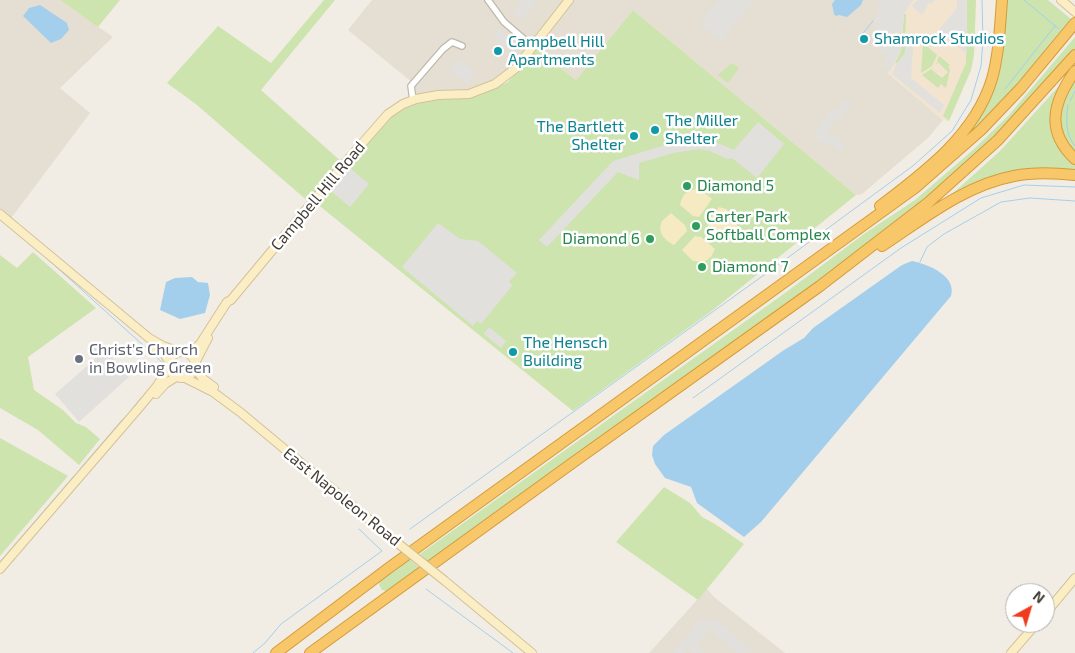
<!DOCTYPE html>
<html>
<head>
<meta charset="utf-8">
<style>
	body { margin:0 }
	#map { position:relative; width:1075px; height:653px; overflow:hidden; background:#f1ede5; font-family:"Exo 2",sans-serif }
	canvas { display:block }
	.north { position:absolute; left:1005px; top:583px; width:50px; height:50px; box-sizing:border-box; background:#fff; border:1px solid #b4b1ae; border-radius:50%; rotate:39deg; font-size:14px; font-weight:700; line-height:20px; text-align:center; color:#433d35 }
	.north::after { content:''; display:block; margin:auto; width:18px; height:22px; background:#f03b1d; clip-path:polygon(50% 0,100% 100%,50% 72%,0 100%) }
</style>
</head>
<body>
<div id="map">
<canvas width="1075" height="653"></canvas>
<div class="north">N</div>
</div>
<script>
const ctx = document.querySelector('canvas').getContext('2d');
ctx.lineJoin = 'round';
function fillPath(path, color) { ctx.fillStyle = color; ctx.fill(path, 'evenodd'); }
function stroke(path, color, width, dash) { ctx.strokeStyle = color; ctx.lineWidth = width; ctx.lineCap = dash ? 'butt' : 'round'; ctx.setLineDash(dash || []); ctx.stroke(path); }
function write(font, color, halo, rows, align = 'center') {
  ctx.font = font + ' "Exo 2",sans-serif'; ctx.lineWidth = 5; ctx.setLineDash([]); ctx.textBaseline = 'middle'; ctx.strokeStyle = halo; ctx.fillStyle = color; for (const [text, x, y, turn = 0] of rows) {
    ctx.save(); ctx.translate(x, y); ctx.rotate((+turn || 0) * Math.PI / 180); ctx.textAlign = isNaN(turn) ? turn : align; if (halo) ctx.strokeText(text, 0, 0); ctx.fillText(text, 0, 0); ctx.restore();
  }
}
const residential = new Path2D(`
	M0,0h60l53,37 -53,51 30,25 -81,108 -9,-7z
	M372,0h541l-9,14 -13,56 -3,3 55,47 -15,18 -66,56 -6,1 -223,-185 -57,70 -44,-34 -16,22 -27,20 -76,12v-17l-65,-53z
	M707,589l7,8 71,56h-136z`);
const commercial = new Path2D(`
	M913,0h63l-2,56 -3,14 -22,51 -6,-1 -55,-47 13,-22 3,-37z`);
const green = new Path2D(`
	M60,0h60l-22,27z
	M324,0h11l-74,90 83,74 -33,40 -114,-99 -30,-22 51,-57 53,37z
	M967,0h9l-2,55 -3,15 -22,51 -6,-5 23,-53z
	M1007,0h41l23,19 -56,68 -49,50 -1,-1 32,-62c9,-24 7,-49 10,-74z
	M633,10l223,185 -143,115 -140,101 -257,-208 42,-52 28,-31 34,-20 23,-3h23l19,-4 23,-11 28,-33 40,31z
	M904,14h2l-1,39 -8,10h-2l6,-12z
	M1075,37v16l-38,46 -115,108 -494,355 -8,-8 365,-261 79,-59 51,-34 59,-51 34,-33z
	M923,43l14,12 -5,11 -11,7z
	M939,56l11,9 -2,2 2,2 -4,19 -5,-4 -3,4 -16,-13 11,-7 -1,2 10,8 6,-6 -10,-10 -2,3z
	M732,63l7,5 -11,15 -10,-8z
	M1075,79v75c-4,-5 -9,-11 -12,-16 -9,-21 1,-42 12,-59z
	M1059,86l2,1 -9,26 23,51v7l-36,-1 -98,34 59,-53z
	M33,252l63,56 -68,49 6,33 29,20 13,13 10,4 14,12 -21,26 -41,-35 -38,-22v-153l17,13z
	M0,438l68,38 -68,80z
	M664,487l26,16 12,14 13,7 29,20 -46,56 -82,-58z
	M408,558l12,10 -34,23 -4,-1 -3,-5 1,-4z`);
const sand = new Path2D(`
	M700,189l12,10 -13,18 -6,-1 -13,-11c3,-13 8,-15 20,-16z
	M719,207l7,2 12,11c0,10 -8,14 -16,19l-14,-12 -1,-5z
	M671,213l14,12 2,6 -13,14c-10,-5 -17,-13 -12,-24z
	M695,236l6,1 14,12 -4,8 -7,5 -11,-1 -11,-11z`);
const parking = new Path2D(`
	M522,0h11l3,2 -14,18 -10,-8z
	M719,0h35l-33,41 -22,-18z
	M880,0h33l-9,14 -3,37 -11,20 -8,-6 6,-8 -13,-11v-3l-2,1 -1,-7 8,-10 -6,-5 3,-6z
	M917,0h18l-4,4 -2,-1 -7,12 -10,-9z
	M957,0h10v54l-28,-24 18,-22z
	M499,29l19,15 -6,7 -19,-15z
	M905,33l9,1 -3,44 33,27 -4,8 -48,-39 5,-11 8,-10z
	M458,59l17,13 -8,12 -17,-13z
	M846,98l7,6 -13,17 -4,-2 -10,14 2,4 3,-4 14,11 -5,8 -11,-9 -3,3 -10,-8 1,-5 -2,-2 17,-22 4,2z
	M758,122l26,22 -27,34 -25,-20 -5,1 -17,-8 -12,-2 -25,4 -34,10v17l-21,-8 -71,75 -8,-7 74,-79 69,-21 16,-1 15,2 21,9z
	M350,168l19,16 -19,23 -19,-16z
	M438,223l22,16 18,2 39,32 -8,8 3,5 -31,38 -4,-3 -4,5 -71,-59z
	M489,327l17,14 -5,7 -17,-14z
	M99,342l30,35 -50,45 -24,-28 40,-35 -7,-8z
	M701,619l3,3 1,-3 13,3 -1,4 3,-3 34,29 -17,1 -24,-20 1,-3 -8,-2 2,3 -11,13 -3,-2 -2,3v1l3,-3 11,10h-13l-6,-4 -2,4h-13z`);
const water = new Path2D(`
	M835,0h28l-2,5 -14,12 -8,-2 -3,1 -2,-2 -2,-10z
	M40,5l27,18 2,7 -8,9 -10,4 -28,-27 6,-8z
	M912,261c16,3 45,15 39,35l-190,226 -17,15 -47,-34 -6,-16 -26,-9 -10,-14 -3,-9 1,-9 11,-11 120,-85 20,-12 9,-10 89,-63z
	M192,277l6,5 10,1 2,12 -5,18 -25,6 -20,-9 6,-28 9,-4z`);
const stream = new Path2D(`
	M1024,0l35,29
	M860,37l13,-16
	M1005,89l50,-63
	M1070,101l5,-10
	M1068,105c-2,15 -3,29 7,41
	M32,245l132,119
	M920,262l7,-15 17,-13 57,-32 29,-4 45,3
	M693,398l208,-150 80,-50 43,-13 51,2
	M132,409l9,-11
	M80,469l43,-50
	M410,529l361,-259 143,-105 38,-34 19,-31 10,-34 2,-26 -1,-40
	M0,562l75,-87
	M426,589l87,64
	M253,653l12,-10 16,-19 101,-73 -23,-22`);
const street = new Path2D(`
	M488,0l16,22 28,24
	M413,100l-2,-14 32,-37 9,-7 10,4`);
const secondary = new Path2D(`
	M1061,0l14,12
	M0,214l149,124 14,8 17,6
	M152,346l11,6 7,11
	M169 365a13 13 0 1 1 26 0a13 13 0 1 1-26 0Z
	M189,353l11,-9 27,-42 4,-2 113,-136 44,-50 15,-10 13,-5 22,-4 31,-1 26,-10 21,-16 53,-68
	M195,363l13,-25
	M195,368l7,10 12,9
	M185,378l28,14 27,20 155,129
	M156,394l9,-10 11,-7
	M0,569l138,-160 19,-23 12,-19
	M445,581l87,72
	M1045,614l30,-36
	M1011,653l26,-30`);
const highway = new Path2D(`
	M1075,71c-22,31 -30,60 0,88
	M880,206c45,-34 95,-71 112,-127 7,-25 8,-53 10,-79
	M882,246c41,-27 83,-61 132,-70 20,-4 41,-3 61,-1
	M276,653l114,-86 525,-379 66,-58 40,-42 54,-65
	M310,653l261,-189 249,-178 109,-84 69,-62 77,-85`);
const secondaryBridge = new Path2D(`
	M395,541l50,40`);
const markers = [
	[864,39,5,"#0f9aa8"],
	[498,51,5,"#0f9aa8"],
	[655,130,5,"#0f9aa8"],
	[634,136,5,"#0f9aa8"],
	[687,186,5,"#2e9e5b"],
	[696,226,5,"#2e9e5b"],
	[650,239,5,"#2e9e5b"],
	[702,267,5,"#2e9e5b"],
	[513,352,5,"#0f9aa8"],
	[79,359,5,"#6b7280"]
];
const cultureNames = [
	["Shamrock Studios",874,39],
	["Campbell Hill",508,42],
	["Apartments",508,60],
	["The Miller",665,121],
	["Shelter",665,139],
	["The Bartlett",624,127,"right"],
	["Shelter",624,145,"right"],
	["The Hensch",523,343],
	["Building",523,361]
];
const leisureNames = [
	["Diamond 5",697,186],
	["Carter Park",706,217],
	["Softball Complex",706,235],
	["Diamond 6",640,239,"right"],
	["Diamond 7",712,267]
];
const streetNames = [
	["Campbell Hill Road",318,196,-50],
	["East Napoleon Road",342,497,39]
];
const worshipNames = [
	["Christ's Church",89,350],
	["in Bowling Green",89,368]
];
fillPath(residential, '#e5dfd3');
fillPath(commercial, '#f3e4d0');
fillPath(green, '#cde4af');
fillPath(sand, '#f5eac1');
fillPath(parking, '#e2e0dd');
fillPath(water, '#a3cfec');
stroke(stream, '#a3cfec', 1);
stroke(street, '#bfb8ab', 8);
stroke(secondary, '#d3c298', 10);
stroke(highway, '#d59b3a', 12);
stroke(street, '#fff', 5.5);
stroke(secondary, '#fceec4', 8);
stroke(highway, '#f7c76a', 10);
stroke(secondaryBridge, '#d3c298', 10, []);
stroke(secondaryBridge, '#fceec4', 8);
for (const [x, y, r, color] of markers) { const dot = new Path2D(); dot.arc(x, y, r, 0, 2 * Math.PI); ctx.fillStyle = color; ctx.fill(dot); stroke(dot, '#fff', 2); }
write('16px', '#0d838f', '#fff', cultureNames, 'left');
write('16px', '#27864d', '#fff', leisureNames, 'left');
write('16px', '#433d35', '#fff', streetNames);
write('16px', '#5b616d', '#fff', worshipNames, 'left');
</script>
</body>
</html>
